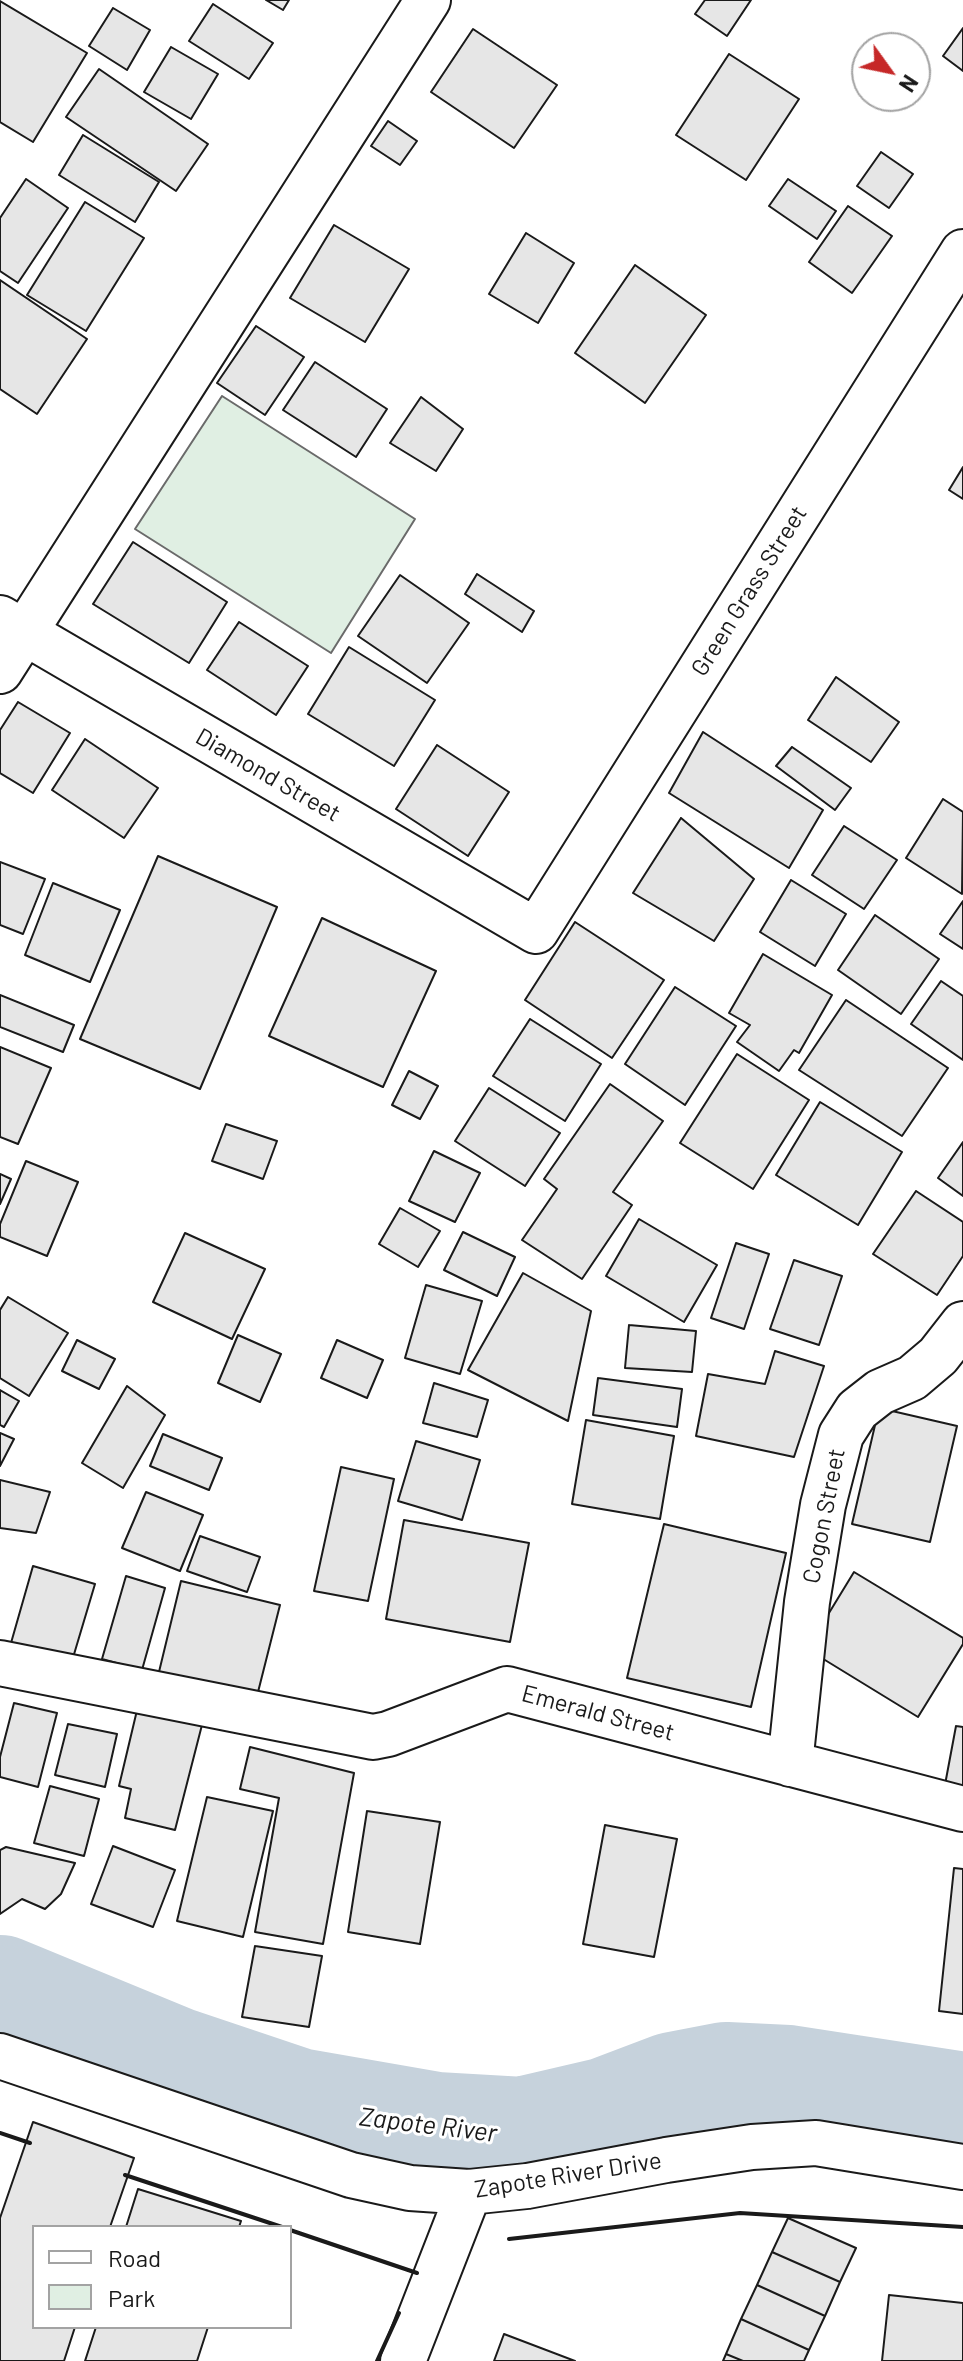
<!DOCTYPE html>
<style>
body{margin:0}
#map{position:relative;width:963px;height:2361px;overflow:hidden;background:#fff;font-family:Barlow,sans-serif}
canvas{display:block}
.legend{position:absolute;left:32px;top:2225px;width:260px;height:104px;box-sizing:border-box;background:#fff;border:2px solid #a3a3a3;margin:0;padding:10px 14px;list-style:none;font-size:24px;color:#1a1a1a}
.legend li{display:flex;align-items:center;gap:16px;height:40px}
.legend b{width:40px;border:2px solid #a3a3a3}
.north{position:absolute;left:851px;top:32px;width:80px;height:80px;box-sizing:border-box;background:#fff;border:2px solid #a3a3a3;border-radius:50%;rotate:123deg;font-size:22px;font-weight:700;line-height:32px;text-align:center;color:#1a1a1a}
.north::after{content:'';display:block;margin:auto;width:28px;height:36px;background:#c62828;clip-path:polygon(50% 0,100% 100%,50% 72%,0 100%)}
</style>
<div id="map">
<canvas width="963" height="2361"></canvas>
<ul class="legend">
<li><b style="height:10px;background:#fff"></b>Road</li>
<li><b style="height:22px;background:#e0efe3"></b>Park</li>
</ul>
<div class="north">N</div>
</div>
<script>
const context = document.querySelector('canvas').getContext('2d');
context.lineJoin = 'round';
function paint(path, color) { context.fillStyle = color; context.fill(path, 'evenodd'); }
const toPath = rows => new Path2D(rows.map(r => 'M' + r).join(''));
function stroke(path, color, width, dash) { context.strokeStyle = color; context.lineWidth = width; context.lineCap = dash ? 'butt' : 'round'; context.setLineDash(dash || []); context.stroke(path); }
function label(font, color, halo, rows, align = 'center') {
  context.font = font + ' Barlow,sans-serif'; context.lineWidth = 6; context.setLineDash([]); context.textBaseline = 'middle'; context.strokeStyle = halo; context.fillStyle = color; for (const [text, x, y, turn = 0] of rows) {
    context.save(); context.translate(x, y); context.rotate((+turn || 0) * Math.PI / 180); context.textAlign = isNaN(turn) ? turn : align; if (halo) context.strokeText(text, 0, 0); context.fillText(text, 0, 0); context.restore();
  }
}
const green = toPath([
 [222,396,415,519,331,653,135,529,222,396]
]);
paint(green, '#e0efe3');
stroke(green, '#6a6a6a', 2);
stroke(toPath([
 [0,1994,175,2066,297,2107,435,2131,522,2136,608,2116,674,2091,726,2081,788,2084,963,2111]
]), '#c6d2dc', 118);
const building = toPath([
 [266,0,289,0,283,10,266,0],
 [705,0,751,0,727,36,695,14,705,0],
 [0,1,87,53,33,142,0,122,0,1],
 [213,4,273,43,249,79,189,41,213,4],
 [113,8,150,30,127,70,89,46,113,8],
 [963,28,963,71,943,56,963,28],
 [473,29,557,85,514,148,431,92,473,29],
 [171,47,218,74,191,119,144,92,171,47],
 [729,54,799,99,746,180,676,135,729,54],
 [99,69,208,144,176,191,66,117,99,69],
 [388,121,417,141,400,165,371,146,388,121],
 [83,135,159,182,135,222,59,175,83,135],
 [881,152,913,174,889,208,857,186,881,152],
 [26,179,68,208,18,283,0,271,0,218,26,179],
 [788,179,836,211,817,239,769,206,788,179],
 [85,202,144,238,86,331,27,295,85,202],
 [848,206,892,236,852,293,809,262,848,206],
 [334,225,409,269,365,342,290,298,334,225],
 [526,233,574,263,538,323,489,294,526,233],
 [635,265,706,315,645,403,575,353,635,265],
 [0,280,87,339,37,414,0,389,0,280],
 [256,326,304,357,265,415,217,383,256,326],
 [315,362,387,409,356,457,283,410,315,362],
 [421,397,463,429,436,471,390,443,421,397],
 [963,467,963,499,949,490,963,467],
 [133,542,227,602,189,663,93,604,133,542],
 [477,574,534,611,522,632,465,594,477,574],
 [400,575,469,623,427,683,358,636,400,575],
 [239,622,308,666,276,715,207,670,239,622],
 [349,647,435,700,394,766,308,714,349,647],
 [836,677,899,722,871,762,808,720,836,677],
 [18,702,70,733,33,793,0,773,0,730,18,702],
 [703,732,823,810,789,868,669,793,703,732],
 [85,739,158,788,124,838,52,790,85,739],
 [437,745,509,792,468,856,396,809,437,745],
 [792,747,851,788,835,810,776,766,792,747],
 [943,799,963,812,962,894,906,858,943,799],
 [681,818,754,879,714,941,633,893,681,818],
 [844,826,897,860,864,909,812,875,844,826],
 [158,856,277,907,200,1089,80,1039,158,856],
 [0,862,45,879,23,934,0,925,0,862],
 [791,880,846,914,815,966,760,932,791,880],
 [53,883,120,910,90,982,25,955,53,883],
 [963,901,963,949,940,934,963,901],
 [875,915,939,959,901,1014,838,970,875,915],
 [322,918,436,971,383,1087,269,1036,322,918],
 [575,922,664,980,612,1058,525,1000,575,922],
 [763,954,832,995,799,1053,794,1050,779,1071,737,1042,750,1025,729,1013,763,954],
 [941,981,963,996,963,1060,911,1024,941,981],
 [675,987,736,1026,685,1105,625,1064,675,987],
 [0,995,74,1025,63,1052,0,1027,0,995],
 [846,1000,948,1068,902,1136,799,1070,846,1000],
 [530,1019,601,1064,565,1121,493,1076,530,1019],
 [0,1047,51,1068,18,1144,0,1137,0,1047],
 [737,1054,809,1100,753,1189,680,1143,737,1054],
 [409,1071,438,1086,420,1119,392,1105,409,1071],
 [610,1084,663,1121,613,1192,632,1205,582,1279,522,1240,557,1189,544,1179,610,1084],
 [489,1088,560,1133,525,1186,455,1141,489,1088],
 [820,1102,902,1152,858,1225,776,1175,820,1102],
 [226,1124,277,1141,263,1179,212,1161,226,1124],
 [963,1142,963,1196,938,1178,963,1142],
 [434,1151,480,1173,455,1222,409,1201,434,1151],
 [26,1161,78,1182,47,1256,0,1237,0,1224,26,1161],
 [0,1174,11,1179,0,1204,0,1174],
 [916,1191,963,1222,963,1256,937,1295,873,1254,916,1191],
 [400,1208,440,1231,418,1267,379,1244,400,1208],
 [639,1219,717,1265,684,1322,606,1276,639,1219],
 [463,1232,515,1257,497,1296,444,1270,463,1232],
 [185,1233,265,1269,232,1339,153,1302,185,1233],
 [736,1243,769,1254,744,1329,711,1318,736,1243],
 [794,1260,842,1276,819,1345,770,1329,794,1260],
 [523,1273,591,1311,568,1421,468,1370,523,1273],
 [426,1285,482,1301,460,1374,405,1358,426,1285],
 [8,1297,68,1333,29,1396,0,1378,0,1310,8,1297],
 [629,1325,696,1331,692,1372,625,1368,629,1325],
 [238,1335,281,1354,260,1402,218,1383,238,1335],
 [77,1340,115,1359,99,1389,62,1371,77,1340],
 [337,1340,383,1360,367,1398,321,1378,337,1340],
 [775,1351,824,1366,794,1457,696,1436,708,1374,765,1384,775,1351],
 [598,1378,682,1389,677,1427,593,1415,598,1378],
 [434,1383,488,1400,477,1437,423,1423,434,1383],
 [127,1386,165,1415,123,1488,82,1463,127,1386],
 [0,1390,19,1401,4,1427,0,1425,0,1390],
 [879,1408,957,1426,930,1542,852,1524,879,1408],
 [586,1420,674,1436,660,1519,572,1504,586,1420],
 [0,1433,14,1439,0,1466,0,1433],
 [163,1434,222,1458,209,1490,150,1466,163,1434],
 [416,1441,480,1460,462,1520,398,1501,416,1441],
 [341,1467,394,1479,368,1601,314,1591,341,1467],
 [0,1480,50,1492,36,1533,0,1528,0,1480],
 [146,1492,203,1515,180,1571,122,1548,146,1492],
 [404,1520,529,1543,510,1642,386,1619,404,1520],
 [664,1524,786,1553,751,1707,627,1678,664,1524],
 [200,1536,260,1557,247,1592,187,1571,200,1536],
 [33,1566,95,1584,72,1661,11,1643,33,1566],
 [854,1572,963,1638,963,1644,918,1717,807,1649,854,1572],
 [126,1576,165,1588,142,1670,102,1659,126,1576],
 [181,1581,280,1605,256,1700,158,1676,181,1581],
 [14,1703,57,1713,38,1787,0,1777,0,1757,14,1703],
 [138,1706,203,1721,175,1830,125,1818,131,1789,119,1786,138,1706],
 [68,1724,117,1734,105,1787,55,1775,68,1724],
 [956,1726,963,1727,963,1793,944,1790,956,1726],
 [250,1747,354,1773,323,1944,255,1932,279,1798,240,1789,250,1747],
 [50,1786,99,1799,84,1856,34,1843,50,1786],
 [207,1797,273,1811,243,1937,177,1921,207,1797],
 [367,1811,440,1822,420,1944,348,1932,367,1811],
 [605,1825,677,1839,654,1957,583,1944,605,1825],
 [113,1846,175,1870,153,1927,91,1904,113,1846],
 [6,1847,75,1863,61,1894,45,1909,22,1899,0,1914,0,1850,6,1847],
 [954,1868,963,1869,963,2014,939,2011,954,1868],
 [255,1946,322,1956,309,2027,242,2017,255,1946],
 [33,2122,134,2158,110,2227,34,2227,34,2327,75,2327,64,2361,0,2361,0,2218,33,2122],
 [138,2189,241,2221,239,2227,126,2227,138,2189],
 [788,2218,856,2248,840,2282,772,2252,788,2218],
 [772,2252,840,2282,825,2316,757,2285,772,2252],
 [757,2285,825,2316,809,2350,741,2319,757,2285],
 [889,2295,963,2303,963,2361,882,2361,889,2295],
 [741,2319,809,2350,804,2361,743,2361,726,2354,741,2319],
 [96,2327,208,2327,197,2361,85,2361,96,2327],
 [504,2334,575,2361,494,2361,504,2334],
 [726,2354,743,2361,723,2361,726,2354]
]);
paint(building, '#e6e6e6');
stroke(building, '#1a1a1a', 2);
const minor = toPath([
 [0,618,536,931,963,252],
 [0,671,428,0],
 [0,1663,373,1737,388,1734,507,1689,963,1809],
 [790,1764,807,1602,823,1505,841,1435,857,1410,880,1392,912,1378,938,1356,963,1324],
 [0,2056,351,2175,410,2188,469,2192,527,2186,666,2160,752,2147,816,2143,963,2167],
 [403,2361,469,2192]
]);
stroke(minor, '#1a1a1a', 48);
stroke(minor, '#fff', 44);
stroke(toPath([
 [0,2133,30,2143],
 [125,2175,282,2227],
 [290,2230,417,2273],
 [509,2239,740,2213,963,2227],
 [377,2361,399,2313]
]), '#1a1a1a', 4);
label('24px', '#1a1a1a', '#fff', [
 ["Green Grass Street",749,591,-58],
 ["Diamond Street",268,775,30],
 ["Cogon Street",824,1516,-79],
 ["Emerald Street",598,1713,15],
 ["Zapote River Drive",568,2175,-9]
]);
label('italic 26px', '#1a1a1a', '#fff', [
 ["Zapote River",428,2125,7]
]);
</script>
